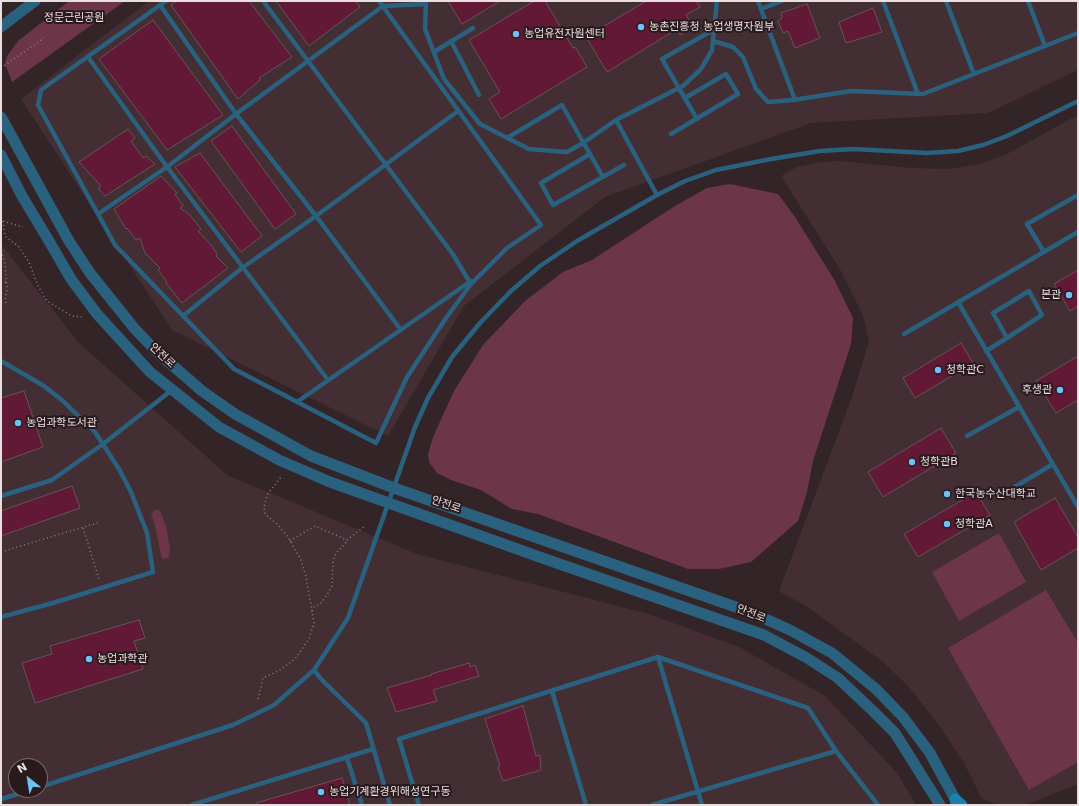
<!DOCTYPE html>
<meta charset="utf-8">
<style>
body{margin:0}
#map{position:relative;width:1079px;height:806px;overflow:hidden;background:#332428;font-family:"DejaVu Sans",sans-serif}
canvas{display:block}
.frame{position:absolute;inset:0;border:2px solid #e9dfe1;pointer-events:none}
.north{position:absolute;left:8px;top:758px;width:40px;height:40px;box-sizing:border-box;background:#291a1e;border:1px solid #76696c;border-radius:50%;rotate:330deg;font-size:11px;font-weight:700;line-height:16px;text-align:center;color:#e9dfe1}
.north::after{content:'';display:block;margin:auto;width:14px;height:18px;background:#6dc2f3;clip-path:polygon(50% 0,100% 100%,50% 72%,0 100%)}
</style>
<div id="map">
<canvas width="1079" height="806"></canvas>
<div class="frame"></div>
<div class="north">N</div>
</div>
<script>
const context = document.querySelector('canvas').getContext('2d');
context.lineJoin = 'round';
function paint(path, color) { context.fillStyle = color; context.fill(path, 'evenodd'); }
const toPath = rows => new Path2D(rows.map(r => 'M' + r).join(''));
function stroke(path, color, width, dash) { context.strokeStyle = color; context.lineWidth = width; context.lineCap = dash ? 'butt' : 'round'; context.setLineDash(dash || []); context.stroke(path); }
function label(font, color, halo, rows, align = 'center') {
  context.font = font + ' "DejaVu Sans","Noto Sans KR",sans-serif'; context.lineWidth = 4; context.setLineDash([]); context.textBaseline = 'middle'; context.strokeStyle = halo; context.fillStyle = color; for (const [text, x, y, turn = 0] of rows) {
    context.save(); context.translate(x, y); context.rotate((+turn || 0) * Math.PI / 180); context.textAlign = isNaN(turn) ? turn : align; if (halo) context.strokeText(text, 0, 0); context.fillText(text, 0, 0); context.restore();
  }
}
paint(toPath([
 [149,1,1078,1,1078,70,988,113,811,123,605,197,464,306,388,436,172,330,21,99],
 [1078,115,1078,784,1026,805,998,805,982,799,964,763,941,728,909,687,882,661,806,606,779,591,852,397,869,341,863,315,840,269,781,176,797,167,821,162,840,161,912,168,948,169,980,164,1007,154],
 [1,244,78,342,227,475,417,554,649,614,739,647,825,696,897,773,916,805,1,805],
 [16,766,40,766,40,790,16,790]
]), '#432e34');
paint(toPath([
 [69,1,125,1,12,82,5,64,7,56,18,41],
 [730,184,778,194,795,217,835,281,853,318,851,344,813,461,807,492,798,521,751,562,719,569,688,569,538,514,512,509,481,490,451,480,437,473,429,462,428,454,433,437,454,391,483,345,525,301,563,272,592,260,675,206,707,188],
 [155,510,160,510,166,526,170,549,169,558,162,559,154,522,151,514],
 [999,533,1026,582,959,621,932,572],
 [1046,590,1078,643,1078,762,1029,790,948,648]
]), '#6d3648');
const building = toPath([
 [177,1,249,1,292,57,259,78,260,80,238,99,171,5,177,1],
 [276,1,355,1,360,7,309,46,276,1],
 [448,1,500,1,462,24,448,1],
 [534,1,545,1,573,48,575,47,587,67,501,119,489,99,500,92,469,40,534,1],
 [646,1,696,1,700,7,686,15,693,27,680,35,677,29,607,72,586,37,646,1],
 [807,4,820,38,795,48,788,31,783,33,778,21,782,18,781,13,807,4],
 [873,8,882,32,846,43,839,22,873,8],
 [153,20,223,115,167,150,99,59,153,20],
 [232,126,296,214,275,229,211,141,232,126],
 [128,129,135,138,131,141,143,158,146,156,155,164,105,196,98,188,101,186,79,162,128,129],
 [200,153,262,236,241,252,175,167,200,153],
 [161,176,177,193,175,194,183,206,180,208,190,215,201,229,198,231,211,245,217,254,216,256,228,268,182,303,166,283,167,282,158,270,160,268,145,253,140,238,136,240,127,228,126,229,114,209,161,176],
 [1078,270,1078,306,1070,311,1054,284,1078,270],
 [961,343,973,363,915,398,903,378,961,343],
 [1078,356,1078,400,1056,413,1036,381,1078,356],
 [24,391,43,447,1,462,1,398,24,391],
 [941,428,956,453,883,497,868,472,941,428],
 [72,486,80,508,1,536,1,511,72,486],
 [976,492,990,515,918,557,904,534,976,492],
 [1055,498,1078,537,1078,548,1041,570,1014,522,1055,498],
 [139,620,145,638,134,641,143,669,35,703,22,663,52,654,50,646,139,620],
 [469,663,470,667,475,665,479,676,433,690,437,701,396,712,387,688,432,675,431,674,469,663],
 [523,706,536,756,540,755,541,770,503,781,498,767,500,766,485,719,523,706],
 [342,778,350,805,257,805,256,803,342,778]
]);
paint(building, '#621935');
stroke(building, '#655458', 1);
stroke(toPath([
 [1,68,44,38],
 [1,218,3,221,23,227],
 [3,221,5,236,19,247,29,262,38,286,47,301,72,316,82,317],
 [1,251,5,263,7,290,5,300,6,303],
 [1,283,6,282],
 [83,528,99,579],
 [290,541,315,526,347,540,365,526],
 [1,552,100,522],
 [312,611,314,607,320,604,327,595,332,586,333,561,336,553,345,544,347,540],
 [258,699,263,678,280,670,295,659,309,639,314,623,306,577,301,560,288,537,276,523,265,514,264,507,267,495,281,477]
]), '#8d8184', 1.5, [1, 3]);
stroke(toPath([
 [166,1,41,90,38,105,115,245,234,369,376,443,407,377,446,318,471,284,507,248,541,225,379,1],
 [263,1,452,253,471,284],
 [426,1,425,29,444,79,480,124,529,149,567,152,583,143,616,120,683,86,701,69,712,50,717,1],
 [758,1,795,100],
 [883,1,918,94],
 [946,1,974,74],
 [1028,1,1045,46],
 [160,5,236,114,316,216,401,330],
 [761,9,782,1],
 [451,41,479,95],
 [713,41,733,47,743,57,756,89,768,102,793,100,851,91,923,94,1078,33],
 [434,52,473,28],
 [88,57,167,167,328,380],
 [697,119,662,59,715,29],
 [616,120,657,195],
 [671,134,738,94,726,74,685,98],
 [507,138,562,105,603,177],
 [590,154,541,183,553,205,624,165],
 [98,214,167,167,236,114,383,6,426,4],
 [1044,252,1027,224,1078,195],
 [958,302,1078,507],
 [183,316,242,268,316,216,458,111],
 [904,334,1078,232],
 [986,351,1007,338,1042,315,1029,291,993,313,1007,338],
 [1,361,27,376,44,386,63,401,95,432,119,469,131,492,147,533,153,572,53,603,1,617],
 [297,402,471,281],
 [967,436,1019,407],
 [1003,494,1053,464],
 [1,496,52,480,103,444,172,390],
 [658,657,702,805],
 [314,670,321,679,366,723,390,805],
 [552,691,586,805],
 [347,758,362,805],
 [40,787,233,725,274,705,314,670,348,618,415,427,428,398,452,357,480,323,511,291,540,266,577,241,657,195,685,181,716,170,771,159,820,151,853,149,927,153,958,151,983,145,1007,136,1078,101],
 [1,799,31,790],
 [192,805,373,749],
 [419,805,399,739,658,657,808,708,836,751,878,805],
 [652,805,836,751]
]), '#2a617f', 4.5);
stroke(toPath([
 [1,27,35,1],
 [1,117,69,241,90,273,134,328,156,351,202,391,235,414,311,456,394,488,750,612,790,630,832,653,876,689,903,717,930,753,955,799,956,805],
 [1,155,22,196,49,241,71,279,97,314,150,372,219,427,279,460,330,482,548,560,764,635,807,658,838,678,873,711,895,733,940,805]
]), '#2a617f', 11);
stroke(toPath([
 [955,799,962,805]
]), '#1a80b0', 11);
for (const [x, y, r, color] of [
 [641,27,4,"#6dc2f3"],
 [516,34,4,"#6dc2f3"],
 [1069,295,4,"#6dc2f3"],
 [938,370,4,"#6dc2f3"],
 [1060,390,4,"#6dc2f3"],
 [18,423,4,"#6dc2f3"],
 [912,462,4,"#6dc2f3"],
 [947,494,4,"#6dc2f3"],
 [947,524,4,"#6dc2f3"],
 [89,659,4,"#6dc2f3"],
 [321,792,4,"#6dc2f3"]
]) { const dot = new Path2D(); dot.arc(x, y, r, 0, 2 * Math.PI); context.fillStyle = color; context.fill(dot); stroke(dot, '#291a1e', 1.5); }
label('11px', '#f1d9df', '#291a1e', [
 ["정문근린공원",74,18]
]);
label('11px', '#e9dfe1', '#291a1e', [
 ["농촌진흥청 농업생명자원부",649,27],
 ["농업유전자원센터",524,34],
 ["본관",1061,295,"right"],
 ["청학관C",946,370],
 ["후생관",1052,390,"right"],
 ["농업과학도서관",26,423],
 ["청학관B",920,462],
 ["한국농수산대학교",955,494],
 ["청학관A",955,524],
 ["농업과학관",97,659],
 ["농업기계환경위해성연구동",329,792]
], 'left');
label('11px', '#e9dfe1', '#291a1e', [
 ["안전로",162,356,43],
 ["안전로",446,505,19],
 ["안전로",751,614,22]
]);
</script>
